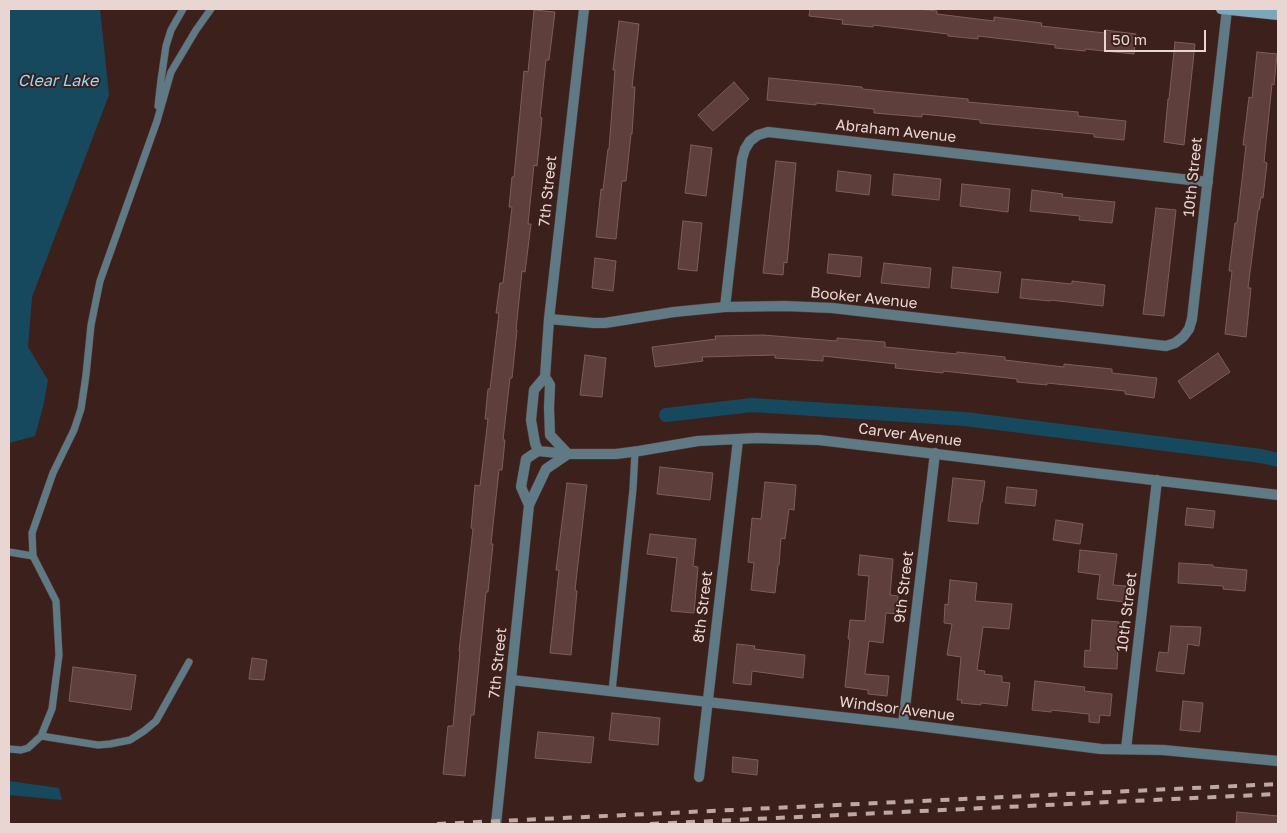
<!DOCTYPE html>
<style>
body{margin:0}
#map{position:relative;width:1287px;height:833px;overflow:hidden;background:#3c201c;font-family:"Golos Text",sans-serif}
canvas{display:block}
.frame{position:absolute;inset:0;border:10px solid #e9d6d3;pointer-events:none}
.scale{position:absolute;left:1104px;top:30px;width:102px;height:22px;box-sizing:border-box;border:2px solid #e9d6d3;border-top:0;padding-left:6px;font-size:15px;line-height:18px;white-space:nowrap;color:#e9d6d3;-webkit-text-stroke:4px #3c201c;paint-order:stroke}
</style>
<div id="map">
<canvas width="1287" height="833"></canvas>
<div class="frame"></div>
<div class="scale">50 m</div>
</div>
<script>
const context = document.querySelector('canvas').getContext('2d');
context.lineJoin = 'round';
function paint(path, color) { context.fillStyle = color; context.fill(path, 'evenodd'); }
const toPath = rows => new Path2D(rows.map(r => 'M' + r).join(''));
function stroke(path, color, width, dash) { context.strokeStyle = color; context.lineWidth = width; context.lineCap = dash ? 'butt' : 'round'; context.setLineDash(dash || []); context.stroke(path); }
function label(font, color, halo, rows, align = 'center') {
  context.font = font + ' "Golos Text",sans-serif'; context.lineWidth = 4; context.setLineDash([]); context.textBaseline = 'middle'; context.strokeStyle = halo; context.fillStyle = color; for (const [text, x, y, turn = 0] of rows) {
    context.save(); context.translate(x, y); context.rotate((+turn || 0) * Math.PI / 180); context.textAlign = isNaN(turn) ? turn : align; if (halo) context.strokeText(text, 0, 0); context.fillText(text, 0, 0); context.restore();
  }
}
paint(toPath([
 [9,9,100,9,109,95,32,297,28,347,48,380,43,407,35,436,9,443],
 [9,781,59,788,62,800,9,795]
]), '#17495e');
stroke(toPath([
 [666,415,752,405,965,419,1261,456,1278,460]
]), '#17495e', 14);
const building = toPath([
 [810,9,918,9,937,11,937,14,994,21,994,17,1042,23,1041,26,1105,33,1105,30,1136,34,1134,54,1085,49,1085,51,1055,48,1055,45,978,36,978,39,948,36,948,34,873,25,873,27,842,24,843,20,809,16,810,9],
 [534,10,555,12,549,60,546,60,540,117,542,118,537,166,534,165,528,224,531,224,525,272,522,271,516,330,517,330,512,378,510,378,503,440,505,440,502,470,499,470,491,544,493,544,488,592,486,592,474,715,471,715,465,776,443,774,448,726,453,726,460,651,459,651,473,529,471,528,475,485,480,486,488,419,485,419,488,389,490,389,499,313,496,313,500,283,503,283,512,207,509,207,512,177,514,177,524,71,528,72,534,10],
 [619,21,639,24,632,87,635,87,632,134,631,134,626,181,622,181,616,239,596,237,601,189,603,190,608,149,609,149,615,70,613,70,619,21],
 [1175,42,1195,44,1184,145,1164,142,1168,99,1169,99,1175,42],
 [1257,52,1277,54,1274,85,1272,84,1264,162,1267,163,1263,198,1261,197,1259,210,1258,210,1248,288,1251,288,1246,337,1225,334,1232,271,1229,271,1235,223,1237,223,1246,145,1243,145,1249,97,1252,98,1257,52],
 [769,78,862,87,862,89,968,99,968,102,1078,112,1078,116,1126,121,1124,140,1094,137,1094,134,980,123,980,120,922,114,922,117,874,113,874,109,816,103,816,105,767,100,769,78],
 [734,82,749,99,713,131,698,115,734,82],
 [691,145,712,148,706,196,685,193,691,145],
 [776,161,796,163,787,263,784,262,783,275,763,273,776,161],
 [838,171,871,175,869,195,836,191,838,171],
 [894,174,941,179,939,200,892,195,894,174],
 [962,184,1010,189,1008,212,960,206,962,184],
 [1032,190,1063,194,1062,197,1115,202,1112,223,1079,220,1080,216,1030,211,1032,190],
 [1156,208,1176,210,1164,316,1143,314,1156,208],
 [683,221,702,223,697,271,678,269,683,221],
 [829,254,862,257,860,277,827,273,829,254],
 [595,258,616,261,613,291,592,288,595,258],
 [884,263,931,268,929,288,881,283,884,263],
 [953,267,1001,272,998,293,951,288,953,267],
 [1022,279,1072,284,1072,281,1105,285,1103,306,1050,300,1050,301,1020,298,1022,279],
 [763,335,837,341,837,338,885,342,885,347,957,354,957,352,1005,357,1005,360,1064,367,1064,364,1112,369,1112,373,1157,378,1154,398,1125,394,1125,391,1047,383,1047,385,1017,382,1017,379,943,371,943,373,895,368,896,364,823,356,823,361,775,358,775,355,702,357,703,361,655,367,652,347,716,339,715,336,763,335],
 [1218,353,1230,372,1190,399,1178,381,1218,353],
 [585,355,606,358,602,397,580,395,585,355],
 [660,467,713,473,710,500,657,494,660,467],
 [953,478,985,481,982,502,981,502,978,524,948,521,953,478],
 [765,482,796,485,794,510,789,509,785,539,781,538,779,565,778,565,775,593,751,590,754,563,748,562,752,518,761,519,765,482],
 [567,483,587,485,575,590,577,591,571,655,550,653,559,570,556,570,567,483],
 [1007,487,1037,490,1035,506,1005,503,1007,487],
 [1187,508,1215,511,1213,528,1185,525,1187,508],
 [1056,520,1083,524,1080,544,1053,540,1056,520],
 [650,534,696,539,693,566,698,567,694,613,671,611,677,558,647,554,650,534],
 [1080,550,1117,554,1113,585,1126,586,1125,602,1097,599,1100,575,1078,572,1080,550],
 [860,555,893,559,890,595,898,596,897,614,886,613,883,643,869,641,865,674,889,676,887,696,868,694,868,690,845,687,850,639,848,639,850,620,865,621,869,576,858,575,860,555],
 [1179,563,1213,565,1213,567,1247,570,1245,591,1223,589,1223,586,1178,583,1179,563],
 [950,580,977,583,975,601,1012,604,1009,629,983,627,977,670,985,671,984,674,1002,676,1002,682,1010,683,1007,706,981,703,981,705,961,703,962,700,957,700,961,657,947,655,952,624,944,623,945,604,948,605,950,580],
 [1092,620,1119,622,1117,669,1084,667,1085,650,1090,651,1092,620],
 [1171,626,1201,627,1199,646,1188,644,1184,674,1156,671,1159,652,1168,653,1171,626],
 [737,644,755,646,754,649,805,655,803,678,752,671,751,685,733,683,737,644],
 [252,658,267,660,264,680,249,679,252,658],
 [73,667,136,675,131,710,69,701,73,667],
 [1035,681,1085,687,1084,691,1112,694,1110,716,1100,715,1099,723,1089,722,1089,714,1051,710,1051,712,1032,710,1035,681],
 [1183,701,1203,703,1200,732,1180,730,1183,701],
 [612,713,660,718,658,745,609,740,612,713],
 [538,732,594,737,591,763,535,758,538,732],
 [733,757,758,760,757,775,732,772,733,757],
 [1237,812,1278,816,1278,824,1236,824,1237,812]
]);
paint(building, '#5e3f3b');
stroke(building, '#7e5d58', 1);
const lane = toPath([
 [158,106,161,80,166,46,171,30,183,9],
 [9,552,33,556],
 [612,691,633,489,635,452],
 [41,736,98,745,110,744,130,740,144,731,156,721,189,662],
 [9,749,21,750,28,748,41,736,52,709,59,655,56,601,33,556,32,533,53,473,74,430,81,409,86,375,91,325,100,281,157,121,171,72,196,30,211,9]
]);
const street = toPath([
 [725,307,742,159,745,149,750,141,758,135,768,132,1208,182],
 [549,319,594,323,605,323,674,312,725,307,784,306,832,308,1166,346,1175,343,1183,337,1189,329,1192,319,1227,9],
 [538,451,568,454,616,454,639,451,698,441,757,438,819,440,1278,495],
 [538,451,535,443,531,420,534,390,545,377,549,319,584,9],
 [529,505,521,487,526,459,538,451],
 [512,680,903,724,1101,749,1163,750,1278,761],
 [903,724,935,453],
 [1126,749,1157,480],
 [699,777,738,440],
 [496,824,529,505,546,469,568,454,550,435,549,408,550,385,545,377]
]);
const secondary = toPath([
 [1221,9,1278,15]
]);
stroke(lane, '#583d39', 8);
stroke(street, '#583d39', 11);
stroke(secondary, '#583d39', 11);
stroke(lane, '#5f7985', 7);
stroke(street, '#5f7985', 10);
stroke(secondary, '#7ca6ba', 10);
stroke(toPath([
 [437,824,1278,784],
 [650,824,1278,794]
]), '#bda8a5', 4, [9, 9]);
label('15px', '#e9d6d3', '#3c201c', [
 ["Abraham Avenue",896,131,6],
 ["10th Street",1193,177,-84],
 ["7th Street",548,191,-84],
 ["Booker Avenue",864,298,6],
 ["Carver Avenue",910,435,7],
 ["9th Street",904,587,-83],
 ["8th Street",703,607,-83],
 ["10th Street",1127,612,-83],
 ["7th Street",498,663,-84],
 ["Windsor Avenue",897,709,7]
]);
label('italic 16px', '#91dafd', '#3c201c', [
 ["Clear Lake",58,81]
]);
</script>
